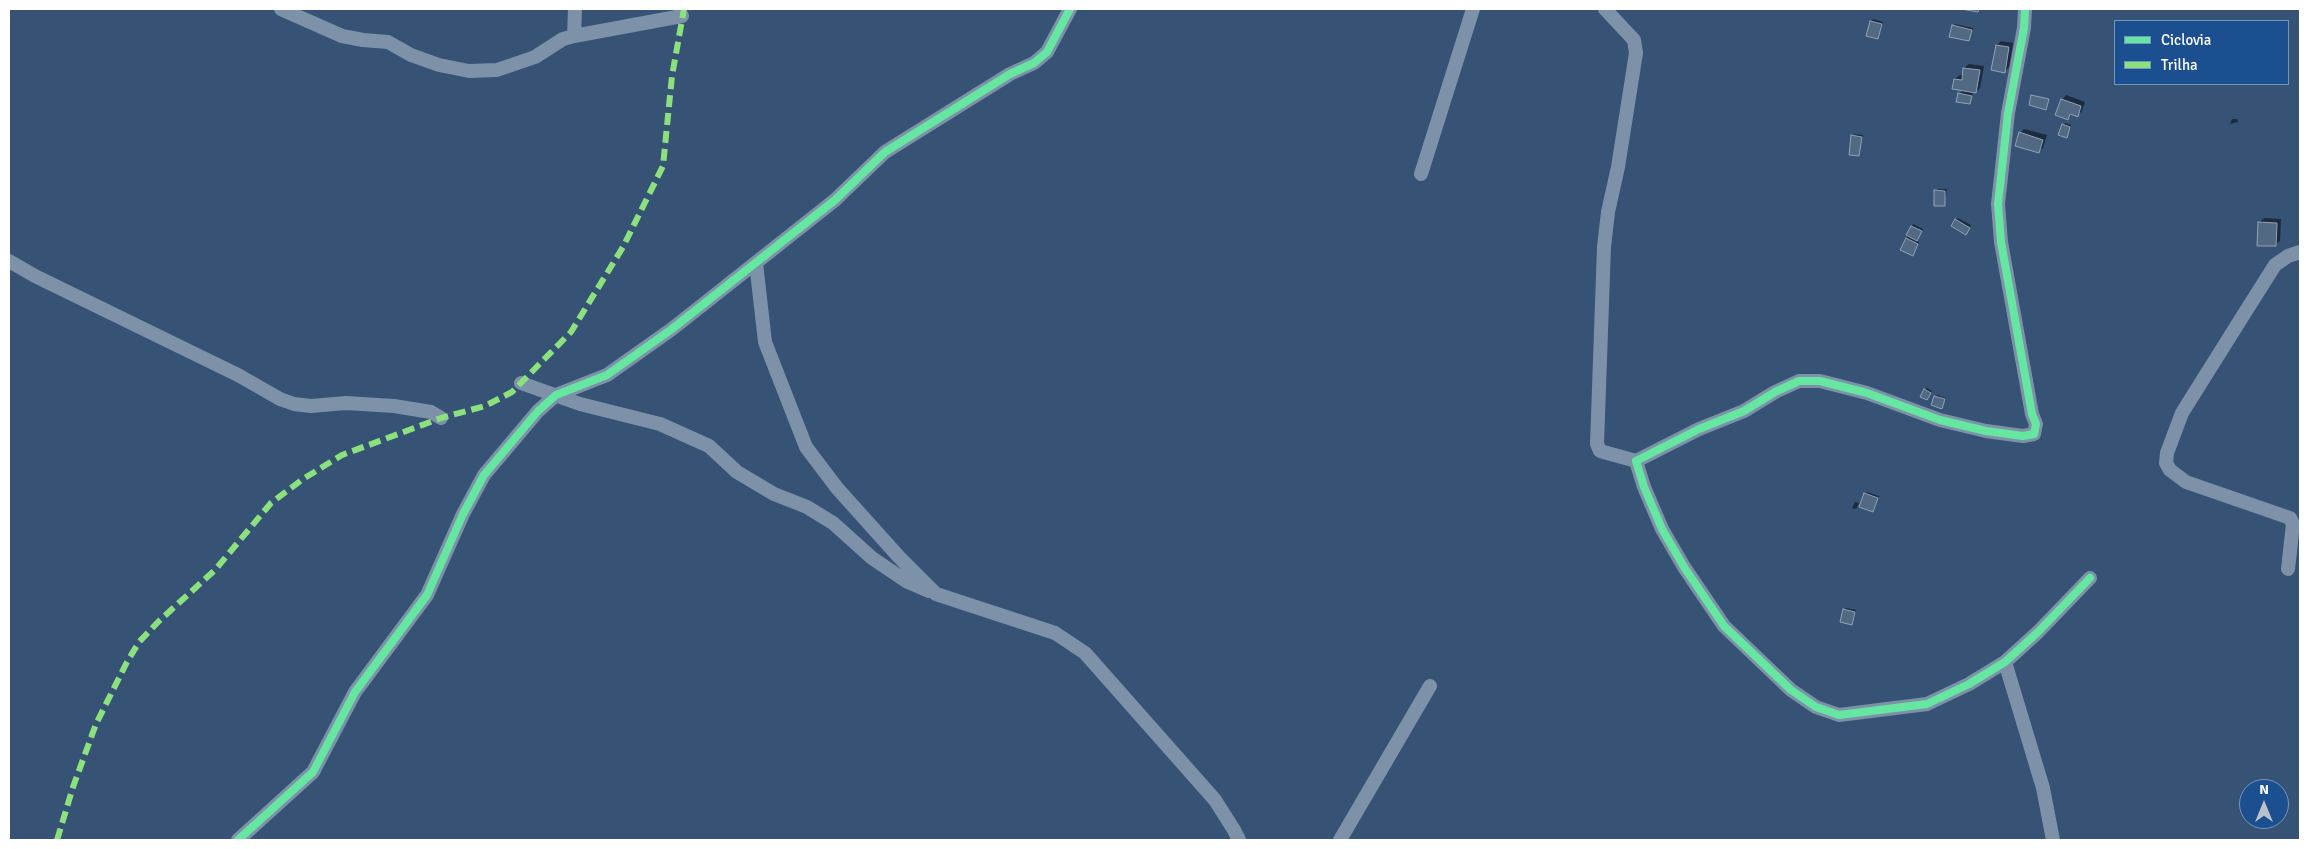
<!DOCTYPE html>
<style>
body{margin:0}
#map{position:relative;width:2309px;height:849px;overflow:hidden;background:#365274;font-family:Signika,sans-serif}
canvas{display:block}
.frame{position:absolute;inset:0;border:10px solid #fff;pointer-events:none}
.legend{position:absolute;left:2114px;top:20px;width:175px;height:65px;box-sizing:border-box;background:#1b4f8f;border:1px solid #7695bc;margin:0;padding:6px 9px;list-style:none;font-size:15px;color:#fff}
.legend li{display:flex;align-items:center;gap:10px;height:25px}
.legend b{width:25px;border:1px solid #7695bc}
.north{position:absolute;left:2239px;top:779px;width:50px;height:50px;box-sizing:border-box;background:#1b4f8f;border:1px solid #7695bc;border-radius:50%;rotate:0deg;font-size:14px;font-weight:700;line-height:20px;text-align:center;color:#fff}
.north::after{content:'';display:block;margin:auto;width:18px;height:22px;background:#b9c2ce;clip-path:polygon(50% 0,100% 100%,50% 72%,0 100%)}
</style>
<div id="map">
<canvas width="2309" height="849"></canvas>
<div class="frame"></div>
<ul class="legend">
<li><b style="height:6px;background:#66e7a1"></b>Ciclovia</li>
<li><b style="height:6px;background:#8de07e"></b>Trilha</li>
</ul>
<div class="north">N</div>
</div>
<script>
const context = document.querySelector('canvas').getContext('2d');
context.lineJoin = 'round';
function paint(path, color) { context.fillStyle = color; context.fill(path, 'evenodd'); }
const toPath = rows => new Path2D(rows.map(r => 'M' + r).join(''));
function stroke(path, color, width, dash) { context.strokeStyle = color; context.lineWidth = width; context.lineCap = dash ? 'butt' : 'round'; context.setLineDash(dash || []); context.stroke(path); }
paint(toPath([
 [1873,19,1883,22,1878,38,1871,21],
 [1955,24,1973,28,1969,40,1953,26],
 [2001,41,2013,43,2009,67,2004,72,1997,45],
 [1969,64,1984,66,1980,88,1976,92,1973,92,1970,103,1959,94,1963,90,1954,88,1955,79,1960,75,1963,75,1964,68],
 [2066,95,2085,102,2082,111,2077,116,2072,114,2068,118,2062,100],
 [2232,119,2237,119,2238,122,2230,124],
 [2065,123,2071,125,2066,136,2063,125],
 [2024,129,2047,135,2043,148,2038,152,2020,133],
 [1854,134,1863,135,1858,155,1853,136],
 [1938,189,1947,189,1944,205,1936,191],
 [1958,218,1971,225,1968,231,1952,225],
 [2264,218,2281,219,2280,241,2275,245,2260,222],
 [1913,224,1923,229,1916,240,1919,242,1914,253,1901,249],
 [1927,388,1932,391,1927,399,1925,390],
 [1937,395,1946,398,1942,407,1935,396],
 [1867,492,1879,496,1873,511,1866,494],
 [1855,502,1859,503,1856,509,1852,508],
 [1846,608,1856,610,1852,624,1844,610]
]), '#0007');
const building = toPath([
 [1961,9,1979,9,1978,12,1961,9],
 [1870,21,1882,24,1878,39,1866,36,1870,21],
 [1952,25,1972,30,1969,41,1949,37,1952,25],
 [1996,45,2009,47,2005,73,1991,70,1996,45],
 [1963,68,1980,70,1976,93,1952,89,1954,79,1962,80,1963,68],
 [1958,93,1972,96,1970,104,1956,102,1958,93],
 [2031,95,2049,99,2046,110,2029,105,2031,95],
 [2061,99,2081,106,2078,117,2070,114,2068,120,2055,115,2061,99],
 [2062,124,2070,127,2067,138,2058,135,2062,124],
 [2019,132,2043,140,2039,153,2015,146,2019,132],
 [1851,135,1862,137,1859,156,1849,155,1851,135],
 [1934,190,1945,191,1945,206,1934,206,1934,190],
 [1955,219,1970,228,1966,235,1951,226,1955,219],
 [2258,222,2277,223,2276,246,2257,246,2258,222],
 [1911,226,1922,231,1917,241,1906,235,1911,226],
 [1906,238,1918,244,1913,256,1900,250,1906,238],
 [1924,389,1931,393,1927,400,1920,397,1924,389],
 [1934,396,1945,399,1942,409,1931,405,1934,396],
 [1864,493,1878,498,1873,512,1859,507,1864,493],
 [1843,609,1855,612,1852,625,1840,622,1843,609]
]);
paint(building, '#526984');
stroke(building, '#92a2b6', 1);
stroke(toPath([
 [281,9,342,36,363,40,388,42,411,55,439,65,469,71,497,70,535,57,563,39,574,36,682,16],
 [1605,9,1634,40,1636,53,1618,167,1608,212,1604,247,1597,444,1600,451,1636,461],
 [2025,9,2024,28,2008,113,1998,204,2001,242,2032,414,2036,424,2034,434,2023,436,1986,431,1940,420,1867,393,1820,381,1799,381,1775,392,1744,411,1699,429,1636,461,1644,487,1662,529,1684,567,1724,626,1791,690,1816,707,1839,715,1927,704,1969,684,2005,662,2038,632,2090,578],
 [574,36,575,9],
 [1421,174,1473,9],
 [9,261,35,276,238,375,280,399,294,404,311,406,346,403,394,406,431,412,441,418],
 [756,263,765,342,806,447,837,488,899,557,936,594,1055,633,1085,653,1215,800,1234,830,1239,840],
 [521,383,580,404,660,424,709,446,737,472,774,494,807,507,833,523,872,558,906,581,929,591],
 [2288,569,2293,524,2290,518,2186,482,2170,470,2166,463,2167,453,2182,413,2239,322,2275,265,2288,256,2300,252],
 [2005,662,2043,788,2053,840],
 [238,840,313,772,355,692,427,595,463,514,484,475,538,411,556,395,607,375,672,329,835,200,885,152,1010,74,1034,63,1047,52,1070,9],
 [1340,840,1430,686]
]), '#7d92a8', 14);
stroke(toPath([
 [57,840,73,787,96,724,127,662,139,642,159,621,215,570,271,503,303,479,342,455,441,418,485,406,512,392,571,332,623,247,663,166,672,76,684,9]
]), '#8de07e', 6, [12, 6]);
stroke(toPath([
 [2025,9,2024,28,2008,113,1998,204,2001,242,2032,414,2036,424,2034,434,2023,436,1986,431,1940,420,1867,393,1820,381,1799,381,1775,392,1744,411,1699,429,1636,461,1644,487,1662,529,1684,567,1724,626,1791,690,1816,707,1839,715,1927,704,1969,684,2005,662,2038,632,2090,578],
 [238,840,313,772,355,692,427,595,463,514,484,475,538,411,556,395,607,375,672,329,835,200,885,152,1010,74,1034,63,1047,52,1070,9]
]), '#66e7a1', 8);
</script>
